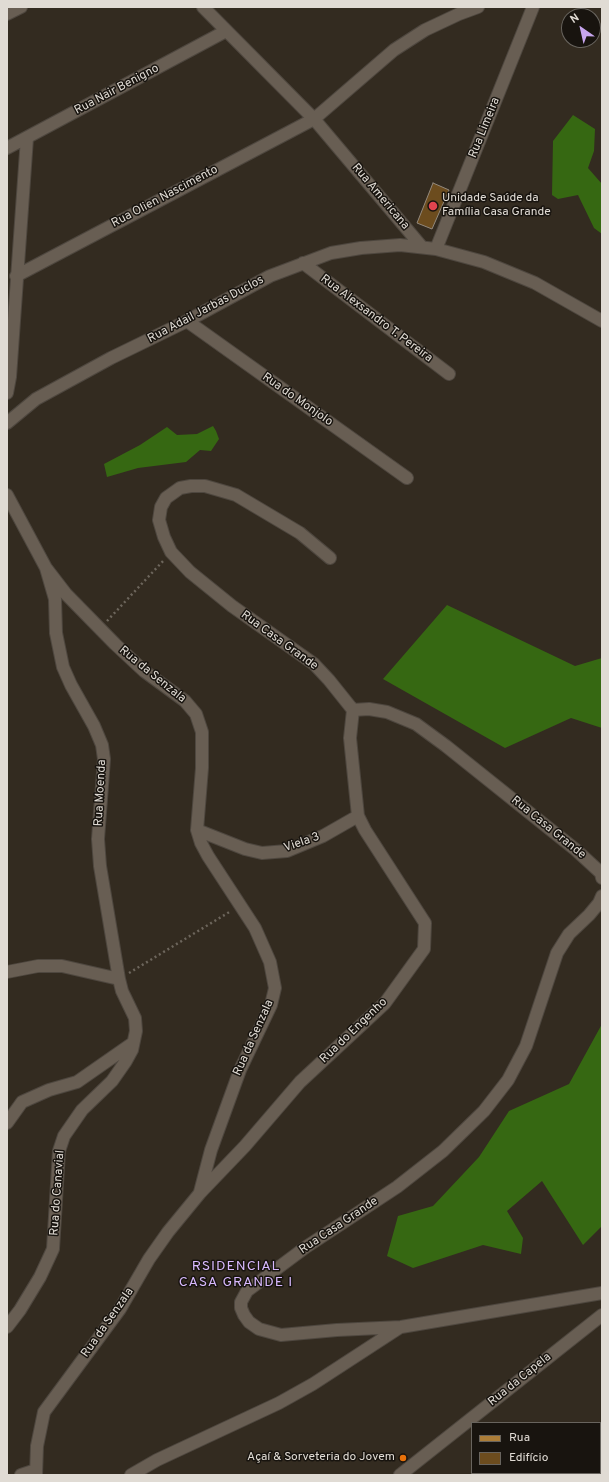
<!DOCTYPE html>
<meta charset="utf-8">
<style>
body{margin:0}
#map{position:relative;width:609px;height:1482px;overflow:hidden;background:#332b20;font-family:Overpass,sans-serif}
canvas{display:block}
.frame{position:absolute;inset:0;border:8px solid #e0dbd4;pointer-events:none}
.legend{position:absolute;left:471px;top:1422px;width:130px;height:52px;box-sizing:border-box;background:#18140f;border:1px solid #68645e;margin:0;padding:5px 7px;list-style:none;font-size:12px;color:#e0dbd4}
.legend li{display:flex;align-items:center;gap:8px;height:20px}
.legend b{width:20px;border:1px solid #68645e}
.north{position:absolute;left:561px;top:8px;width:40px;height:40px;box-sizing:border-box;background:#18140f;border:1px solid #68645e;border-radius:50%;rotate:326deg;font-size:11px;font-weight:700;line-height:16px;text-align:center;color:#e0dbd4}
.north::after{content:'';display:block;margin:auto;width:14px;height:18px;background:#c7a6ef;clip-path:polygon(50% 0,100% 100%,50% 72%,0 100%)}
</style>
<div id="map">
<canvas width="609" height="1482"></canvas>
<div class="frame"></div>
<ul class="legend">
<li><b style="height:5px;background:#ab7d38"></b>Rua</li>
<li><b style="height:11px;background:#6c4c1e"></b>Edifício</li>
</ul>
<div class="north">N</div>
</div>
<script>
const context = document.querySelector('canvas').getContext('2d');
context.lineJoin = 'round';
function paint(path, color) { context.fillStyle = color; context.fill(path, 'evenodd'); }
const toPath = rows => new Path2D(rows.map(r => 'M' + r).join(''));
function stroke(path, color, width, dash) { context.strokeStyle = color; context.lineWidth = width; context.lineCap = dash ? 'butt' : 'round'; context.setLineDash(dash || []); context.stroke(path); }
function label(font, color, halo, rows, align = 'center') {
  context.font = font + ' Overpass,sans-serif'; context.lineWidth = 3; context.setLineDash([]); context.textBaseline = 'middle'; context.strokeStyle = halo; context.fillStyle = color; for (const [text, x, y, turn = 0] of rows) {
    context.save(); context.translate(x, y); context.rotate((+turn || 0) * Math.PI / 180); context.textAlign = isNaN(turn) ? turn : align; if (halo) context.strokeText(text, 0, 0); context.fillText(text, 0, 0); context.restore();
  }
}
paint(toPath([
 [573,115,595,129,594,151,588,168,602,184,602,234,594,228,578,195,558,199,552,195,553,141],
 [213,426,216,431,219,439,211,451,200,450,186,462,138,468,107,477,104,464,140,445,167,427,177,435,197,434],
 [447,605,575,666,602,658,602,728,571,718,505,748,383,679],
 [602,1024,602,1226,583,1245,542,1181,507,1211,523,1238,521,1254,483,1245,413,1268,387,1256,398,1216,433,1206,479,1157,509,1111,569,1084]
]), '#366812');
const building = toPath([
 [433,183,449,190,432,229,417,223,433,183]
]);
paint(building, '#6c4c1e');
stroke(building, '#93897d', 1);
const minor = toPath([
 [203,7,314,119,422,247],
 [7,14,21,7],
 [7,148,226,31],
 [436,249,533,7],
 [303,263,449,374],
 [16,276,314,119,394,50,425,30,459,14,478,7],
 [187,321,407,478],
 [7,393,10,377,27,138],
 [7,423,36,399,111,358,187,321,270,276,331,253,361,248,400,245,436,249,484,262,535,283,602,321],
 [7,495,46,568,66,594,115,644,144,671,185,701,196,714,202,732,202,768,197,830,201,843,208,856,255,928,270,962,275,988,271,1005,240,1070,211,1150,200,1192],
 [330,558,300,533,236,495,205,486,191,486,180,488,166,498,161,507,159,520,164,537,171,552,190,572,232,606,314,664,329,680,353,710],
 [353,710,369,709,387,712,416,724,446,746,576,850,601,873,602,878],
 [197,830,245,849,262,853,287,851,323,836,358,816],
 [602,896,599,903,589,915,569,934,557,953,526,1046,508,1080,484,1111,443,1151,397,1187,306,1247,247,1291,241,1302,241,1308,244,1315,249,1322,259,1329,281,1335,337,1330,401,1327,602,1293],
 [7,972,38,966,62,966,119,979],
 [7,1123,22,1102,49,1090,77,1082,133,1043],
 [7,1327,20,1310,40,1277,53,1249,59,1151,64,1136,82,1110,112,1081,126,1061,132,1050,136,1031,135,1018,122,991,119,979,100,866,98,839,104,759,102,745,94,726,71,685,63,667,56,633,55,599,46,568],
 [21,1475,36,1470],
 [36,1475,37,1446,44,1412,120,1309,149,1259,168,1232,200,1193,245,1146,300,1082,385,1003,424,949,425,923,365,830,358,816,350,738,353,710],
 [131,1475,157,1460,279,1403,313,1384,399,1328],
 [400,1475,602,1315]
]);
const major = toPath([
 [600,1471,602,1470],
 [557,1475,576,1473]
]);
stroke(minor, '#4e473f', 14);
stroke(major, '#4e473f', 14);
stroke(toPath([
 [107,621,164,560],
 [129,973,231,911]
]), '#6d665c', 2.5, [2, 3]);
stroke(minor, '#685e53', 12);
stroke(major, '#ab7d38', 12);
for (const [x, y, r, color] of [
 [433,206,5,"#e0444e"],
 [403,1458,4,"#e8710a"]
]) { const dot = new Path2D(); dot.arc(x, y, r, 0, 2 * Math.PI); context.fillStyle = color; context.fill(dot); stroke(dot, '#18140f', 1.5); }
label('12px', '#e0dbd4', '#18140f', [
 ["Rua Nair Benigno",117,90,-28],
 ["Rua Limeira",485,128,-68],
 ["Rua Olien Nascimento",165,197,-28],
 ["Rua Americana",380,197,50],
 ["Rua Adail Jarbas Duclos",206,310,-28],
 ["Rua Alexsandro T. Pereira",376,319,37],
 ["Rua do Monjolo",297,400,35],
 ["Rua Casa Grande",279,641,36],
 ["Rua da Senzala",152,675,39],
 ["Rua Moenda",101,793,-87],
 ["Rua Casa Grande",548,828,39],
 ["Viela 3",302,843,-19],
 ["Rua do Engenho",354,1031,-44],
 ["Rua da Senzala",254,1038,-66],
 ["Rua do Canavial",58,1193,-86],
 ["Rua Casa Grande",339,1226,-34],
 ["Rua da Senzala",108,1323,-55],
 ["Rua da Capela",520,1380,-39]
]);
label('12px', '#e0dbd4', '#18140f', [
 ["Unidade Saúde da",442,199],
 ["Família Casa Grande",442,213],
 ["Açaí & Sorveteria do Jovem",395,1458,"right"]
], 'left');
context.letterSpacing = '1px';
label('14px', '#d8b9fe', '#18140f', [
 ["RSIDENCIAL",236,1267],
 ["CASA GRANDE I",236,1283]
]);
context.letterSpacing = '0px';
</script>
